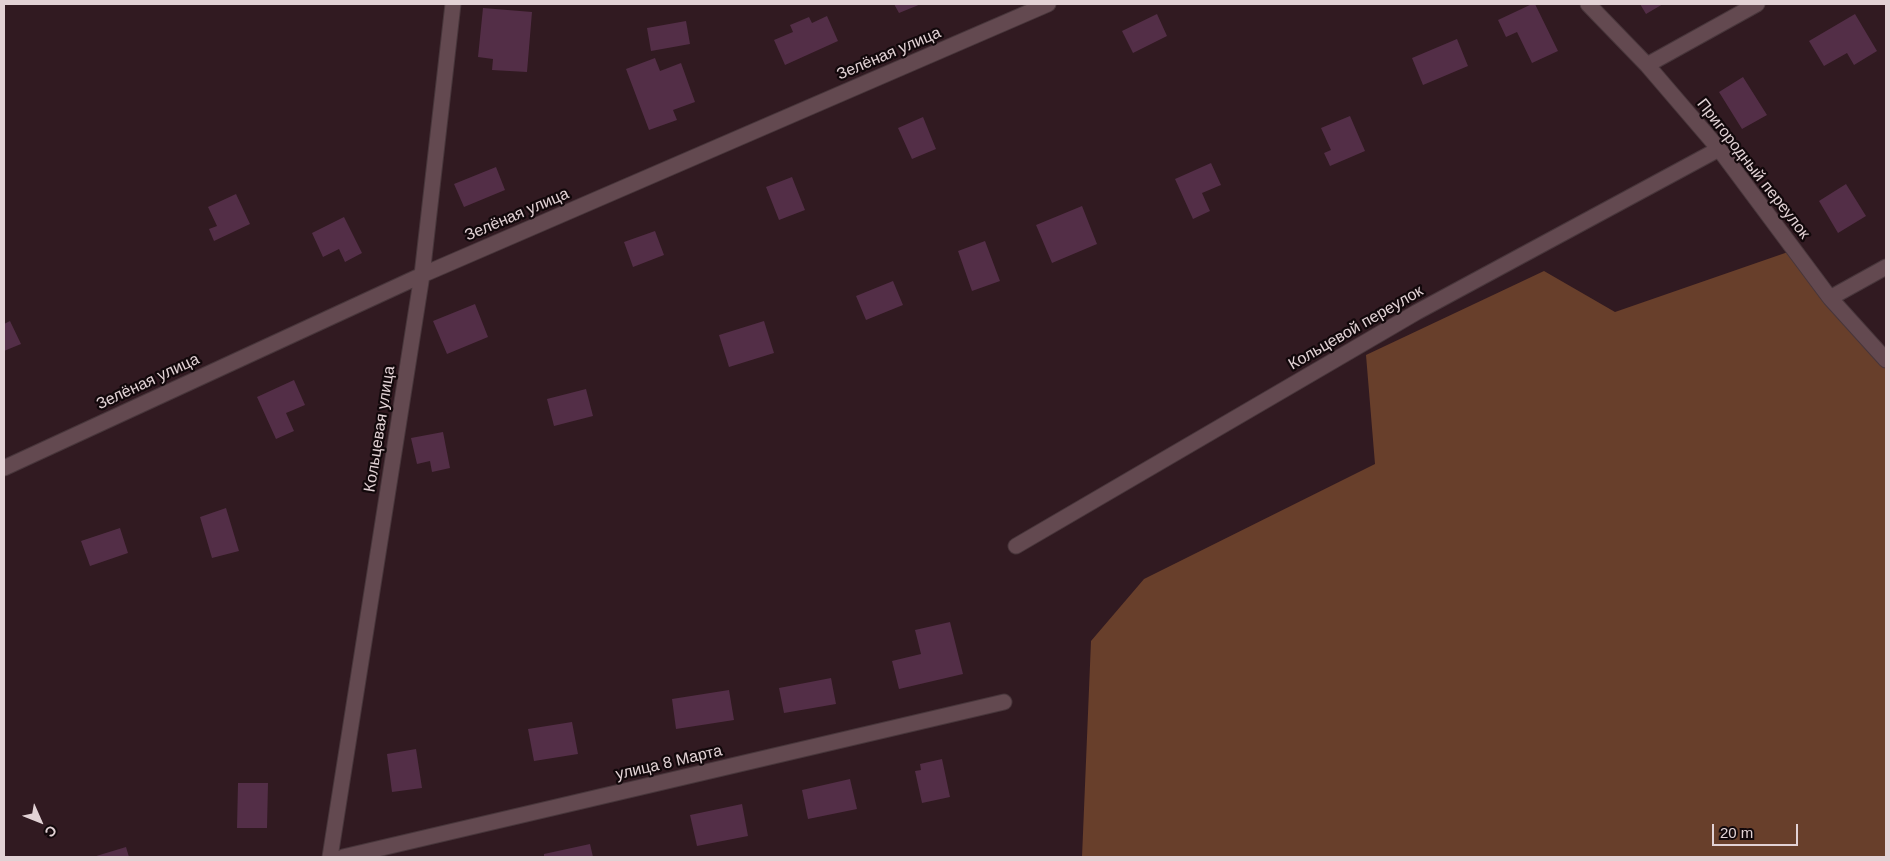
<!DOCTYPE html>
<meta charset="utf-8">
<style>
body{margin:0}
#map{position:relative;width:1890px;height:861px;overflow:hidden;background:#311a21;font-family:Arial,sans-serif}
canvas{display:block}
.frame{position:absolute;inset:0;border:5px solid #e2d2d5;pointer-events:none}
.north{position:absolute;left:15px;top:796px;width:50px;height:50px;-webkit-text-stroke:4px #12080b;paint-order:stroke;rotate:134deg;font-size:14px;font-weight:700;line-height:20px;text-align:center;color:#e2d2d5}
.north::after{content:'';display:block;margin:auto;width:18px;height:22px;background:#e2d2d5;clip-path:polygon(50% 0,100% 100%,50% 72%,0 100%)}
.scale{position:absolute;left:1712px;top:824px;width:86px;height:22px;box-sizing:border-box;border:2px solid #e2d2d5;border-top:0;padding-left:6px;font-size:15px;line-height:18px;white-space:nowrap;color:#e2d2d5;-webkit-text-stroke:4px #12080b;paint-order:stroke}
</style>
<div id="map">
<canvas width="1890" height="861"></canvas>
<div class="frame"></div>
<div class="north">С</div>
<div class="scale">20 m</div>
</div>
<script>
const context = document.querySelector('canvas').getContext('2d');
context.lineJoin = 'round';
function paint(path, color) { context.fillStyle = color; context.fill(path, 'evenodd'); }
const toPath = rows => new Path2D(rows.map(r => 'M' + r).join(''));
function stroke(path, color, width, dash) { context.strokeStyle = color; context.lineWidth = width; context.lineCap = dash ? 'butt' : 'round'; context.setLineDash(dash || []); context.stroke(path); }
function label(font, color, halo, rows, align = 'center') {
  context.font = font + ' Arial,sans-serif'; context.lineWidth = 4.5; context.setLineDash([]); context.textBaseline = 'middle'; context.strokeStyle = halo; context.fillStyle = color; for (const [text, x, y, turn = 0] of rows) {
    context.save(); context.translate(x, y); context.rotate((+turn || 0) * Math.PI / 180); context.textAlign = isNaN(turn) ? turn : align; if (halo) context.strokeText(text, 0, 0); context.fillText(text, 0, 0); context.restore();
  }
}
paint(toPath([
 [1788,252,1886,359,1886,857,1082,857,1091,641,1144,579,1375,464,1366,355,1544,271,1615,312]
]), '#683f2b');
paint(toPath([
 [894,4,921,4,899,13],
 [1532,4,1535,4,1558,51,1532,63,1517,32,1506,37,1498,20],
 [1640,4,1663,4,1646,14],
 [483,8,532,12,527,72,492,70,493,59,478,57],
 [1157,14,1167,36,1133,53,1122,31],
 [1855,14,1877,51,1854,65,1847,53,1824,66,1809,41],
 [827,16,838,41,785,65,774,40,793,32,790,25,809,17,812,23],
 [686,21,690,44,651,51,647,28],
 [1457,39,1468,66,1423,85,1412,58],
 [655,58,660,71,681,63,695,102,673,110,677,120,649,130,626,69],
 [1743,77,1767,115,1742,129,1719,92],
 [1350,116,1365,151,1330,166,1324,153,1331,150,1321,128],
 [923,117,936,149,912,159,898,128],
 [1211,163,1221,185,1202,193,1210,211,1193,219,1175,179],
 [496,167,505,190,464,207,454,184],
 [792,177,805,210,779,220,766,187],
 [1846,184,1866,216,1838,233,1819,201],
 [236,194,250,224,214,241,209,229,217,226,208,207],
 [1082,206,1097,244,1052,263,1036,225],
 [344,217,362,253,345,262,339,249,323,257,312,233],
 [655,231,664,255,633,267,624,242],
 [985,241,1000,281,972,291,958,251],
 [893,281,903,305,866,320,856,296],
 [475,304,488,337,447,354,433,321],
 [10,321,21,344,4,351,4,324],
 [764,321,774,353,729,367,719,335],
 [294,380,305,405,286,413,294,431,276,439,257,397],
 [586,389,593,416,554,426,547,399],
 [443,432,450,468,432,472,430,461,417,464,411,438],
 [226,508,239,551,212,558,200,517],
 [120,528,128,553,90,566,81,541],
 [950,622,963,674,899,689,892,661,921,654,915,630],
 [831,678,836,704,784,713,779,688],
 [729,690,734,720,676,729,672,699],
 [572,722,578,754,534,761,528,729],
 [416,749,422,788,392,792,387,754],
 [942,759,950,797,922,803,915,771,921,770,920,764],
 [850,779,857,809,808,819,802,790],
 [238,783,268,783,267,828,237,828],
 [742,804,748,836,697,846,690,815],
 [590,844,593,857,544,857,544,854],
 [126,847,129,857,93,857]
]), '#532e47');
const minor = toPath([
 [1588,4,1647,65,1719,149,1830,298,1886,360],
 [1647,65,1757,4],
 [1830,298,1886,267],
 [4,468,422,275,1048,4],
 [1016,546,1417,312,1719,149],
 [330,857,422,275,453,4],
 [343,857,1004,702]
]);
stroke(minor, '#48363b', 17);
stroke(minor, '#634950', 15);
label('16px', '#e2d2d5', '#12080b', [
 ["Зелёная улица",889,54,-23],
 ["Пригородный переулок",1753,169,52],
 ["Зелёная улица",517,215,-23],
 ["Кольцевой переулок",1356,328,-30],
 ["Зелёная улица",148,382,-25],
 ["Кольцевая улица",380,429,-81],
 ["улица 8 Марта",669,763,-13]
]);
</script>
